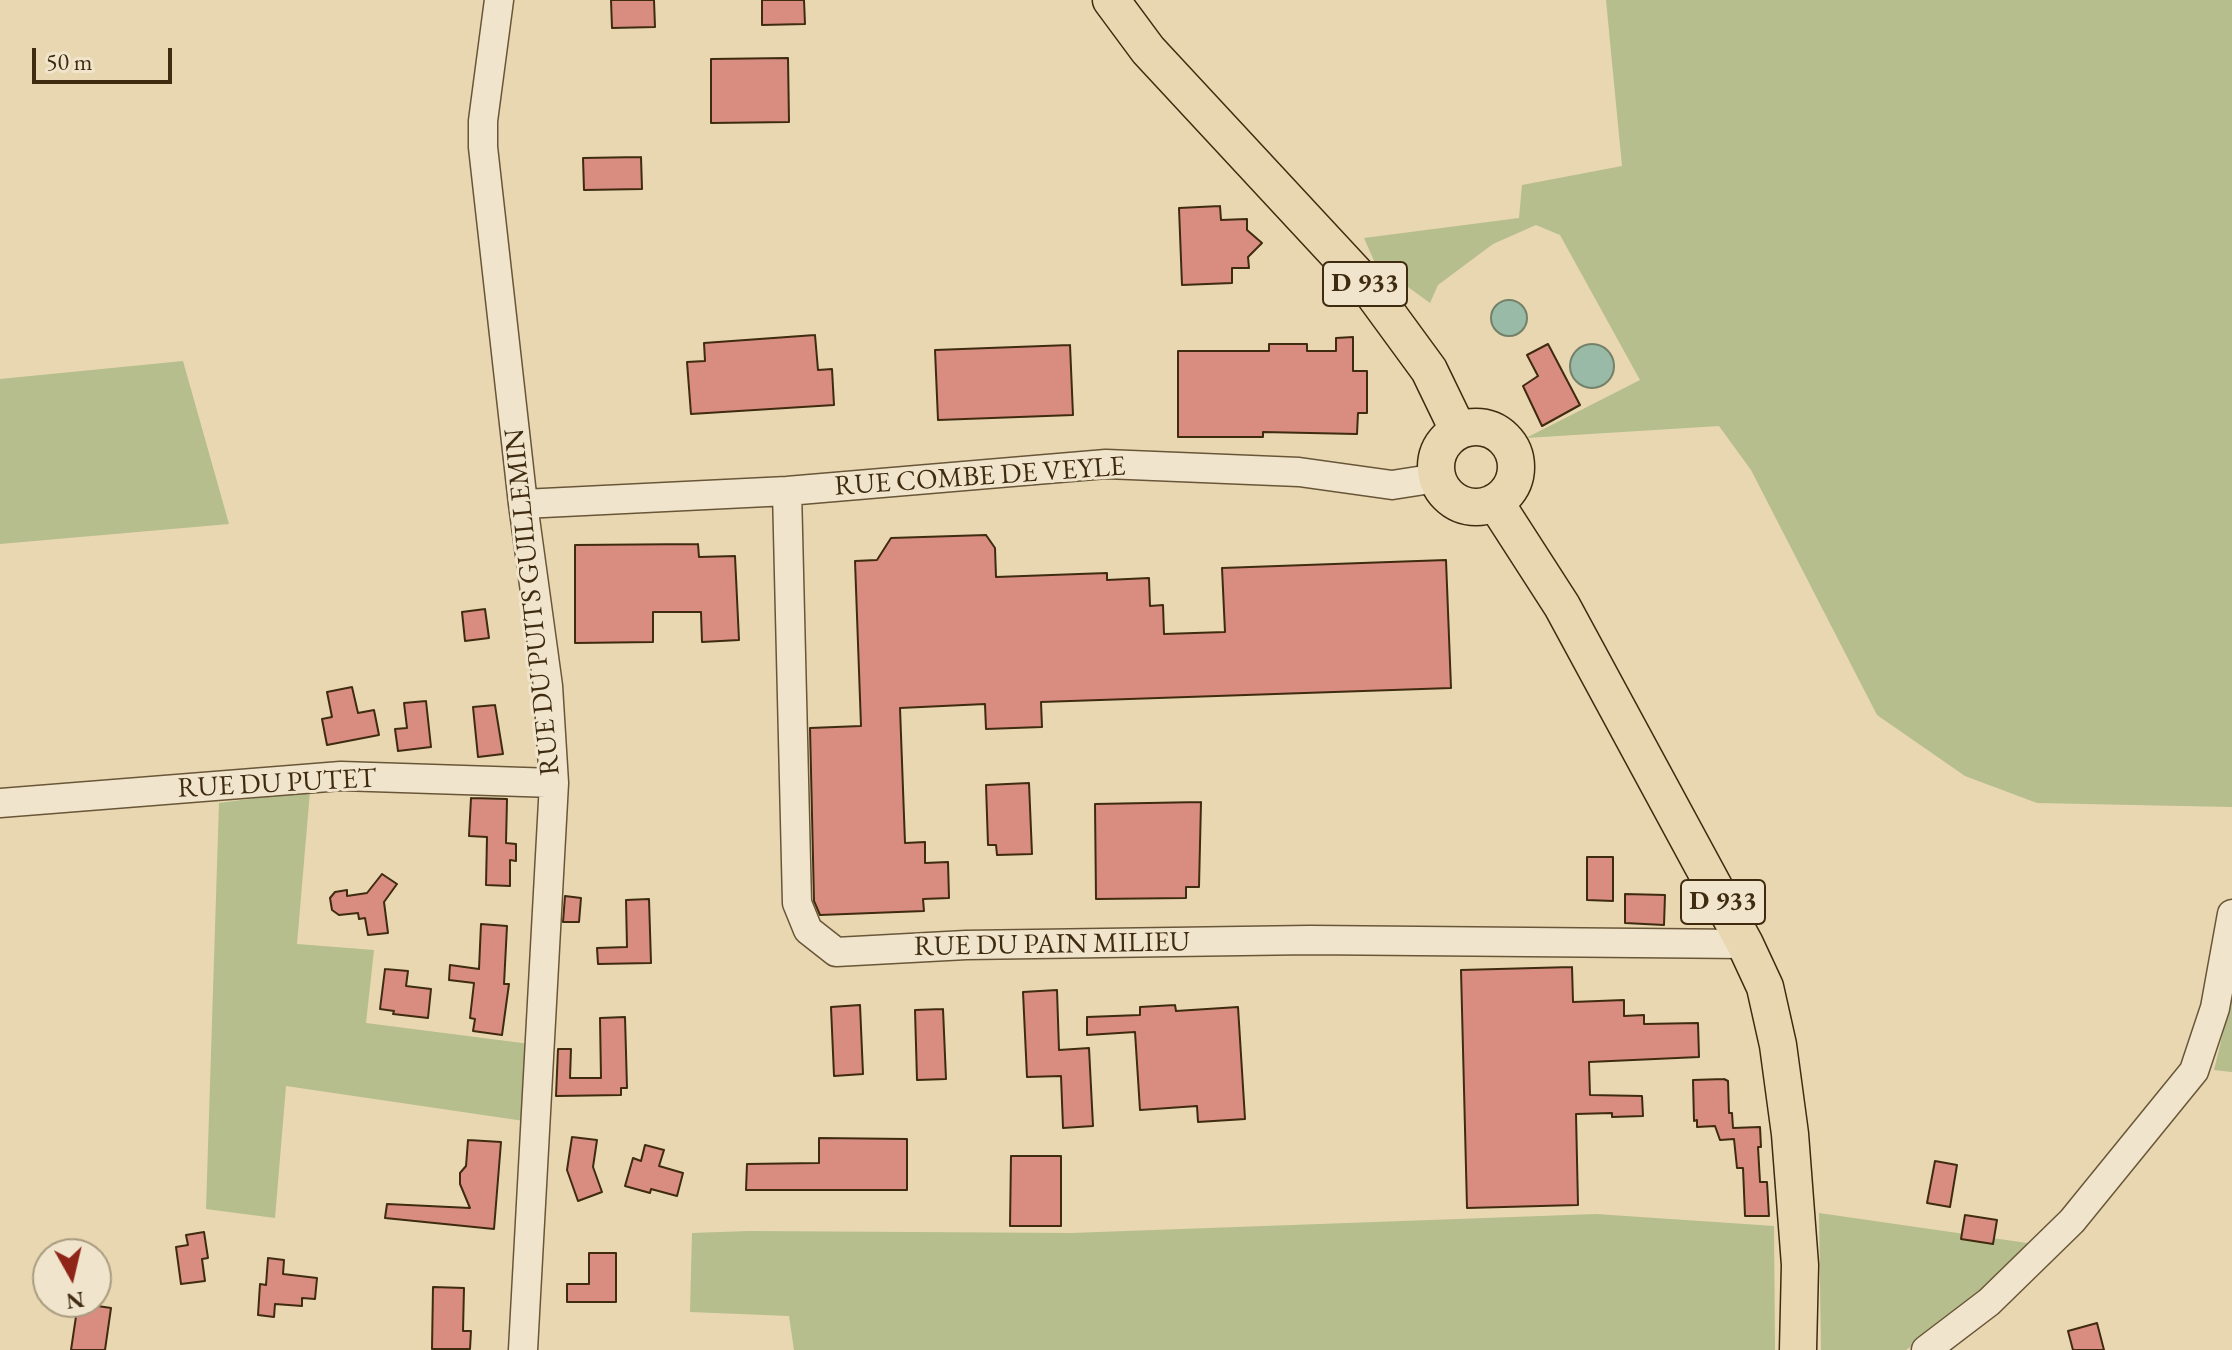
<!DOCTYPE html>
<style>
body{margin:0}
#map{position:relative;width:2232px;height:1350px;overflow:hidden;background:#e8d7b0;font-family:"EB Garamond",serif}
canvas{display:block}
.north{position:absolute;left:32px;top:1238px;width:80px;height:80px;box-sizing:border-box;background:#f0e5cc;border:2px solid #a99b81;border-radius:50%;rotate:172deg;font-size:22px;font-weight:700;line-height:32px;text-align:center;color:#3f2b10}
.north::after{content:'';display:block;margin:auto;width:28px;height:36px;background:#8f2418;clip-path:polygon(50% 0,100% 100%,50% 72%,0 100%)}
.scale{position:absolute;left:32px;top:48px;width:140px;height:36px;box-sizing:border-box;border:4px solid #3f2b10;border-top:0;padding-left:10px;font-size:24px;line-height:28px;white-space:nowrap;color:#3f2b10;-webkit-text-stroke:6px #f0e5cc;paint-order:stroke}
</style>
<div id="map">
<canvas width="2232" height="1350"></canvas>
<div class="north">N</div>
<div class="scale">50 m</div>
</div>
<script>
const context = document.querySelector('canvas').getContext('2d');
context.lineJoin = 'round';
function paint(path, color) { context.fillStyle = color; context.fill(path, 'evenodd'); }
const toPath = rows => new Path2D(rows.map(r => 'M' + r).join(''));
function stroke(path, color, width, dash) { context.strokeStyle = color; context.lineWidth = width; context.lineCap = dash ? 'butt' : 'round'; context.setLineDash(dash || []); context.stroke(path); }
function label(font, color, halo, rows, align = 'center') {
  context.font = font + ' "EB Garamond",serif'; context.lineWidth = 6; context.setLineDash([]); context.textBaseline = 'middle'; context.strokeStyle = halo; context.fillStyle = color; for (const [text, x, y, turn = 0] of rows) {
    context.save(); context.translate(x, y); context.rotate((+turn || 0) * Math.PI / 180); context.textAlign = isNaN(turn) ? turn : align; if (halo) context.strokeText(text, 0, 0); context.fillText(text, 0, 0); context.restore();
  }
}
paint(toPath([
 [1606,0,2232,0,2232,807,2037,803,1965,776,1877,715,1751,470,1719,426,1526,438,1640,380,1560,235,1536,225,1493,244,1438,285,1430,303,1375,263,1364,238,1519,218,1522,185,1622,166],
 [183,361,229,524,0,544,0,379],
 [310,791,297,944,374,950,366,1023,530,1044,524,1121,286,1086,275,1218,206,1209,219,803],
 [2232,996,2232,1072,2214,1070],
 [1819,1213,2034,1244,1941,1325,1906,1350,1821,1350],
 [1596,1214,1774,1226,1775,1350,794,1350,789,1316,690,1312,692,1233,749,1231,1071,1233]
]), '#b5be8c');
const water = toPath([
 '1491 318a18 18 0 1 1 36 0a18 18 0 1 1-36 0Z',
 '1570 366a22 22 0 1 1 44 0a22 22 0 1 1-44 0Z'
]);
paint(water, '#98baa6');
stroke(water, '#74816a', 2);
const building = toPath([
 [611,0,654,0,655,27,612,28,611,0],
 [762,0,804,0,805,24,762,25,762,0],
 [788,58,789,122,711,123,711,59,788,58],
 [641,157,642,189,584,190,583,158,641,157],
 [1220,206,1221,220,1247,219,1247,230,1262,243,1248,257,1249,268,1232,268,1232,283,1182,285,1179,208,1220,206],
 [815,335,818,370,832,369,834,405,691,414,687,362,705,361,704,343,815,335],
 [1353,337,1353,371,1367,371,1367,413,1358,413,1357,434,1263,432,1263,437,1178,437,1178,351,1269,351,1269,344,1307,344,1307,351,1336,351,1336,338,1353,337],
 [1548,344,1580,405,1542,426,1523,386,1538,376,1527,355,1548,344],
 [1070,345,1073,415,938,420,935,350,1070,345],
 [986,535,995,548,996,577,1107,573,1107,580,1149,578,1150,606,1163,605,1164,634,1225,632,1222,568,1446,560,1451,688,1041,702,1042,727,986,729,985,704,900,708,905,843,925,842,925,863,948,862,949,898,923,899,924,911,820,915,814,901,810,728,861,726,855,561,877,560,891,538,986,535],
 [698,544,699,557,735,556,739,640,702,642,701,612,653,612,653,642,575,643,575,545,698,544],
 [485,609,489,638,465,641,462,612,485,609],
 [352,687,358,713,374,710,379,735,327,745,322,719,332,717,327,692,352,687],
 [426,701,431,747,398,751,395,729,407,728,404,703,426,701],
 [495,705,503,754,478,757,473,707,495,705],
 [1029,783,1032,854,997,855,996,845,988,845,986,785,1029,783],
 [471,798,507,799,506,843,516,844,516,861,510,860,510,886,486,885,487,837,469,836,471,798],
 [1201,802,1199,887,1186,887,1186,898,1096,899,1095,804,1201,802],
 [1587,857,1613,857,1613,901,1587,900,1587,857],
 [382,874,397,884,384,902,388,933,368,935,365,918,359,919,358,913,339,915,332,910,330,898,335,892,347,890,347,896,367,893,382,874],
 [1625,894,1665,895,1664,925,1625,923,1625,894],
 [565,896,581,898,579,922,563,922,565,896],
 [649,899,651,963,598,964,597,948,627,947,626,900,649,899],
 [481,924,507,926,504,984,509,984,502,1035,473,1031,475,1019,470,1018,474,983,449,980,450,965,479,969,481,924],
 [1572,967,1573,1002,1624,1000,1624,1016,1644,1015,1644,1024,1698,1023,1699,1057,1589,1062,1590,1095,1642,1096,1643,1116,1612,1117,1612,1113,1576,1114,1578,1205,1467,1208,1461,970,1572,967],
 [385,969,408,971,406,986,431,989,428,1018,393,1014,394,1011,380,1009,385,969],
 [1057,990,1059,1050,1089,1048,1093,1126,1063,1128,1061,1076,1027,1077,1023,992,1057,990],
 [860,1005,863,1074,834,1076,831,1007,860,1005],
 [1175,1005,1176,1011,1238,1007,1245,1119,1198,1122,1197,1106,1140,1110,1135,1032,1087,1035,1087,1017,1140,1015,1140,1007,1175,1005],
 [943,1009,946,1079,917,1080,915,1010,943,1009],
 [625,1017,627,1088,621,1088,621,1095,556,1096,558,1049,571,1049,570,1078,601,1078,600,1018,625,1017],
 [1724,1079,1728,1081,1729,1113,1732,1113,1733,1128,1760,1127,1761,1147,1758,1147,1760,1182,1767,1182,1769,1216,1745,1216,1743,1168,1737,1168,1734,1139,1720,1140,1715,1126,1697,1127,1697,1120,1694,1121,1693,1080,1724,1079],
 [572,1137,597,1140,593,1167,602,1192,578,1201,567,1170,572,1137],
 [819,1138,907,1139,907,1190,746,1190,747,1164,819,1163,819,1138],
 [468,1140,501,1142,494,1229,385,1218,387,1204,470,1208,460,1184,460,1173,466,1166,468,1140],
 [645,1145,664,1150,659,1166,683,1173,677,1196,651,1189,650,1193,625,1186,633,1158,641,1161,645,1145],
 [1011,1156,1061,1156,1061,1226,1010,1226,1011,1156],
 [1935,1161,1957,1165,1950,1207,1927,1203,1935,1161],
 [1965,1215,1997,1220,1993,1244,1961,1239,1965,1215],
 [204,1232,208,1258,202,1259,205,1281,181,1284,176,1247,188,1245,186,1235,204,1232],
 [589,1253,616,1253,616,1302,567,1302,567,1284,589,1284,589,1253],
 [268,1258,284,1260,283,1274,317,1278,315,1299,302,1298,302,1306,275,1304,274,1317,258,1315,260,1284,266,1285,268,1258],
 [433,1287,464,1288,463,1331,471,1331,470,1349,432,1349,433,1287],
 [78,1303,111,1308,105,1350,71,1350,78,1303],
 [2097,1323,2104,1350,2073,1350,2068,1331,2097,1323]
]);
paint(building, '#d98d81');
stroke(building, '#3f2b10', 2);
const minor = toPath([
 [499,0,483,121,483,147,523,504,548,686,554,783,523,1350],
 [787,491,797,903,808,930,836,952,966,945,1310,940,1745,944],
 [523,504,787,491,1106,464,1299,472,1392,485,1437,478],
 [0,803,341,776,554,783],
 [1926,1350,1989,1302,2072,1221,2194,1071,2215,1008,2232,914]
]);
const major = toPath([
 [1111,0,1148,50,1369,288,1429,370,1458,430],
 '1436 467a40 40 0 1 1 80 0a40 40 0 1 1-80 0Z',
 [1495,502,1562,606,1745,944,1765,987,1778,1045,1790,1134,1800,1265,1798,1350]
]);
stroke(minor, '#695638', 31);
stroke(major, '#3f2b10', 39);
stroke(minor, '#f0e5cc', 28);
stroke(major, '#e8d7b0', 36);
for (const [x, y, w] of [
 [1365,284,84],
 [1723,902,84]
]) { const box = new Path2D(); box.roundRect(x - w / 2, y - 22, w, 44, 6); context.fillStyle = '#f0e5cc'; context.fill(box); stroke(box, '#3f2b10', 2); }
label('bold 26px', '#3f2b10', null, [
 ["D 933",1365,284],
 ["D 933",1723,902]
]);
label('28px', '#3f2b10', '#f0e5cc', [
 ["RUE COMBE DE VEYLE",980,477,-4],
 ["RUE DU PUITS GUILLEMIN",533,602,-96],
 ["RUE DU PUTET",277,784,-3],
 ["RUE DU PAIN MILIEU",1052,945,-1]
]);
</script>
